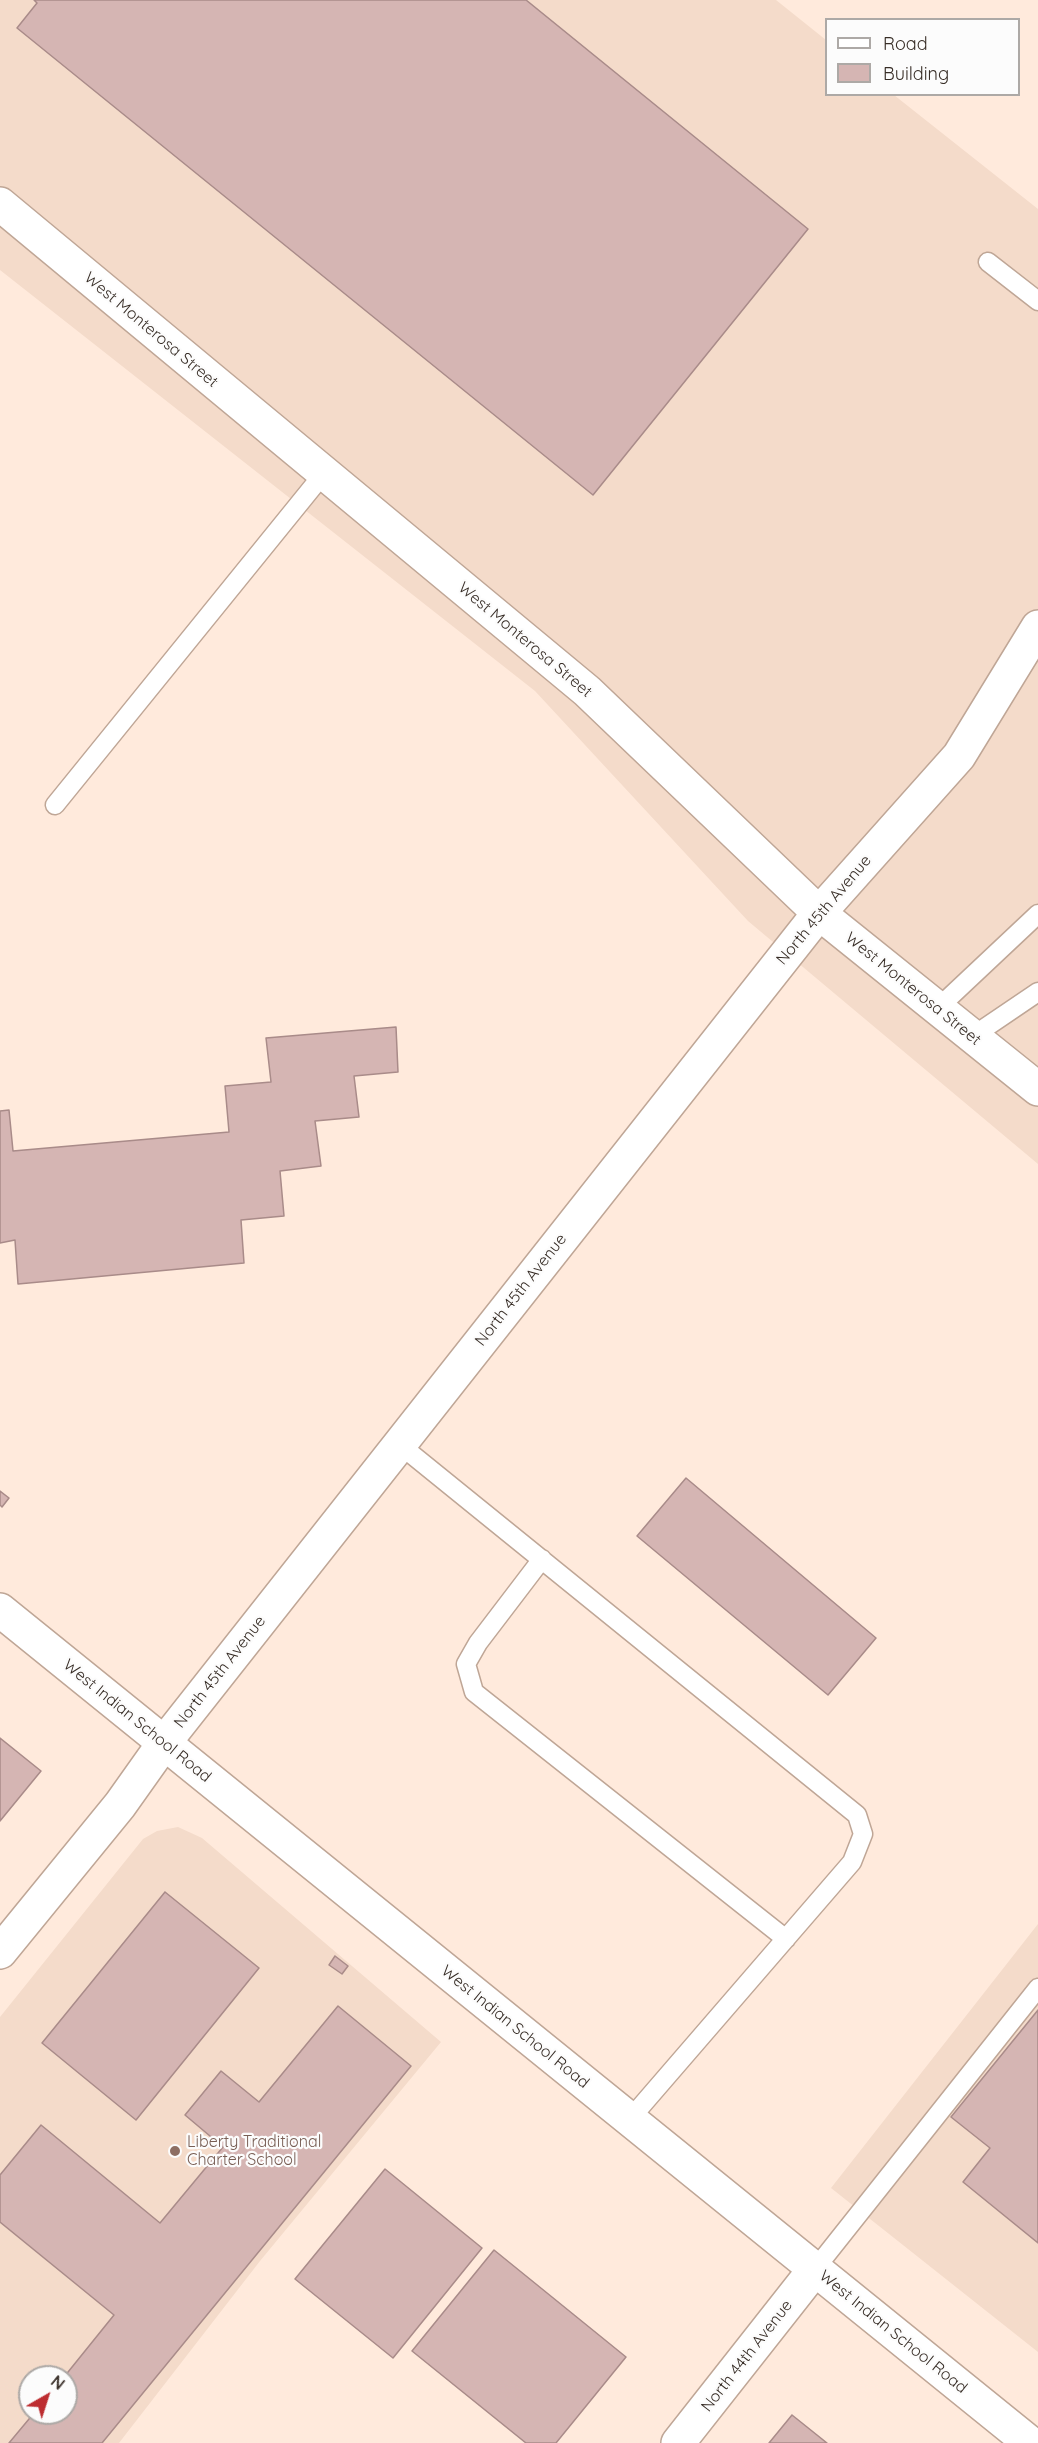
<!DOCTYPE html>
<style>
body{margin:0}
#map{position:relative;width:1038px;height:2443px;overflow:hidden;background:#ffeadc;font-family:Quicksand,sans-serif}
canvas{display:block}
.legend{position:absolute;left:825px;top:18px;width:195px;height:78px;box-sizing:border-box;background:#fcfcfc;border:2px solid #ada9a6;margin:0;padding:8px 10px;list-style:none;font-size:18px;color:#372d26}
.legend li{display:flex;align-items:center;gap:12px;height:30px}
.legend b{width:30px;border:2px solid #ada9a6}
.north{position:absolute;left:18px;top:2365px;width:60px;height:60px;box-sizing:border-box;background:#fcfcfc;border:2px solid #ada9a6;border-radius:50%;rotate:39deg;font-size:16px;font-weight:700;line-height:24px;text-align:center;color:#372d26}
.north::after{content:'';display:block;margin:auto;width:21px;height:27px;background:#bd2d30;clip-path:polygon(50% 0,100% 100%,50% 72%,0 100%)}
</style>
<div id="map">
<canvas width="1038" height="2443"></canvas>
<ul class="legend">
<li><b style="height:8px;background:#fff"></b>Road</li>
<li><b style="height:16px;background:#d5b5b3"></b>Building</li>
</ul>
<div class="north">N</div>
</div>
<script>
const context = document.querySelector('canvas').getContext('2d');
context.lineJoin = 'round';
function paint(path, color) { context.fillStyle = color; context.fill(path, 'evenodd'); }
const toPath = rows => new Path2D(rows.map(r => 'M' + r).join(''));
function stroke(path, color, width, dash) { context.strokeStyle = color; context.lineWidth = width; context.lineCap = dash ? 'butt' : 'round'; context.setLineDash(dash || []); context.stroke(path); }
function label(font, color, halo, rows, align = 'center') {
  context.font = font + ' Quicksand,sans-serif'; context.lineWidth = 4.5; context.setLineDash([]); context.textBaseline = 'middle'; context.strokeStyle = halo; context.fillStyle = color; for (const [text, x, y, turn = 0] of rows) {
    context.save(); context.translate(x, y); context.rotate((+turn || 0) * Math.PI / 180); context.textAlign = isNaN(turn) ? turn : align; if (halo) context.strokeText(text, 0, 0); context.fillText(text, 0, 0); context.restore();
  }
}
paint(toPath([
 [0,0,776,0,826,40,826,94,894,95,1038,209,1038,1164,748,921,535,691,0,270],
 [178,1827,202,1838,441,2042,260,2261,119,2443,0,2443,0,2017,143,1839,157,1831],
 [30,2377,66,2377,66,2413,30,2413],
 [1038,1924,1038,2352,831,2188]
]), '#f4dbca');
const building = toPath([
 [34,0,526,0,808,229,593,495,17,28,37,3,34,0],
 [396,1027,398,1072,354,1076,359,1117,315,1121,321,1166,280,1171,284,1216,241,1220,244,1263,18,1284,15,1240,0,1243,0,1111,9,1110,13,1151,229,1132,225,1086,271,1082,266,1038,396,1027],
 [686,1478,876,1638,828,1695,637,1536,686,1478],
 [0,1491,9,1498,2,1507,0,1505,0,1491],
 [0,1738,41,1771,0,1821,0,1738],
 [165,1892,259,1968,136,2120,42,2043,165,1892],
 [335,1956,348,1966,342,1974,329,1965,335,1956],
 [338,2006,411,2066,102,2443,9,2443,34,2413,66,2413,66,2377,64,2377,114,2315,0,2222,0,2175,41,2125,160,2223,223,2147,185,2115,221,2071,259,2102,338,2006],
 [1038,2010,1038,2243,963,2182,990,2148,951,2117,1038,2010],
 [385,2169,482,2248,393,2358,295,2279,385,2169],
 [494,2250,626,2357,556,2443,526,2443,412,2351,494,2250],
 [792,2415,827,2443,769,2443,792,2415]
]);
paint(building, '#d5b5b3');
stroke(building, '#a98b89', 1.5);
const service = toPath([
 [988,262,1038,301],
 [55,805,324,473],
 [938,1008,1038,914],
 [973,1036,1038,992],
 [399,1444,857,1815,863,1834,852,1862,630,2119],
 [542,1559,478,1643,466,1664,474,1692,786,1939],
 [815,2269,1038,1988]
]);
const minor = toPath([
 [0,204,587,691,819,913,1038,1089],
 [0,1952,120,1805,164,1743,819,913,959,756,1038,627],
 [678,2443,815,2269]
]);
const secondary = toPath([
 [0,1610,1030,2443]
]);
stroke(service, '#bfa696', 21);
stroke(minor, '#bfa696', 36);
stroke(secondary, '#bfa696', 36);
stroke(service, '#fff', 18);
stroke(minor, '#fff', 33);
stroke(secondary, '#fff', 33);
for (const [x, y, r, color] of [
 [175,2151,6,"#8d6e63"]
]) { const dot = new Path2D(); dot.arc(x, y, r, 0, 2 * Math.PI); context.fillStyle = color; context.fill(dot); stroke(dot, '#fcfcfc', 2); }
label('16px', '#372d26', '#fcfcfc', [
 ["West Monterosa Street",151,330,40],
 ["West Monterosa Street",525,640,40],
 ["North 45th Avenue",824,910,-50],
 ["West Monterosa Street",913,989,39],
 ["North 45th Avenue",521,1290,-52],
 ["North 45th Avenue",220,1672,-52],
 ["West Indian School Road",137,1721,39],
 ["West Indian School Road",515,2027,39],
 ["West Indian School Road",893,2332,39],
 ["North 44th Avenue",747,2356,-52]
]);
label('16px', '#785e54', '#fcfcfc', [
 ["Liberty Traditional",187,2142],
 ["Charter School",187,2160]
], 'left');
</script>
